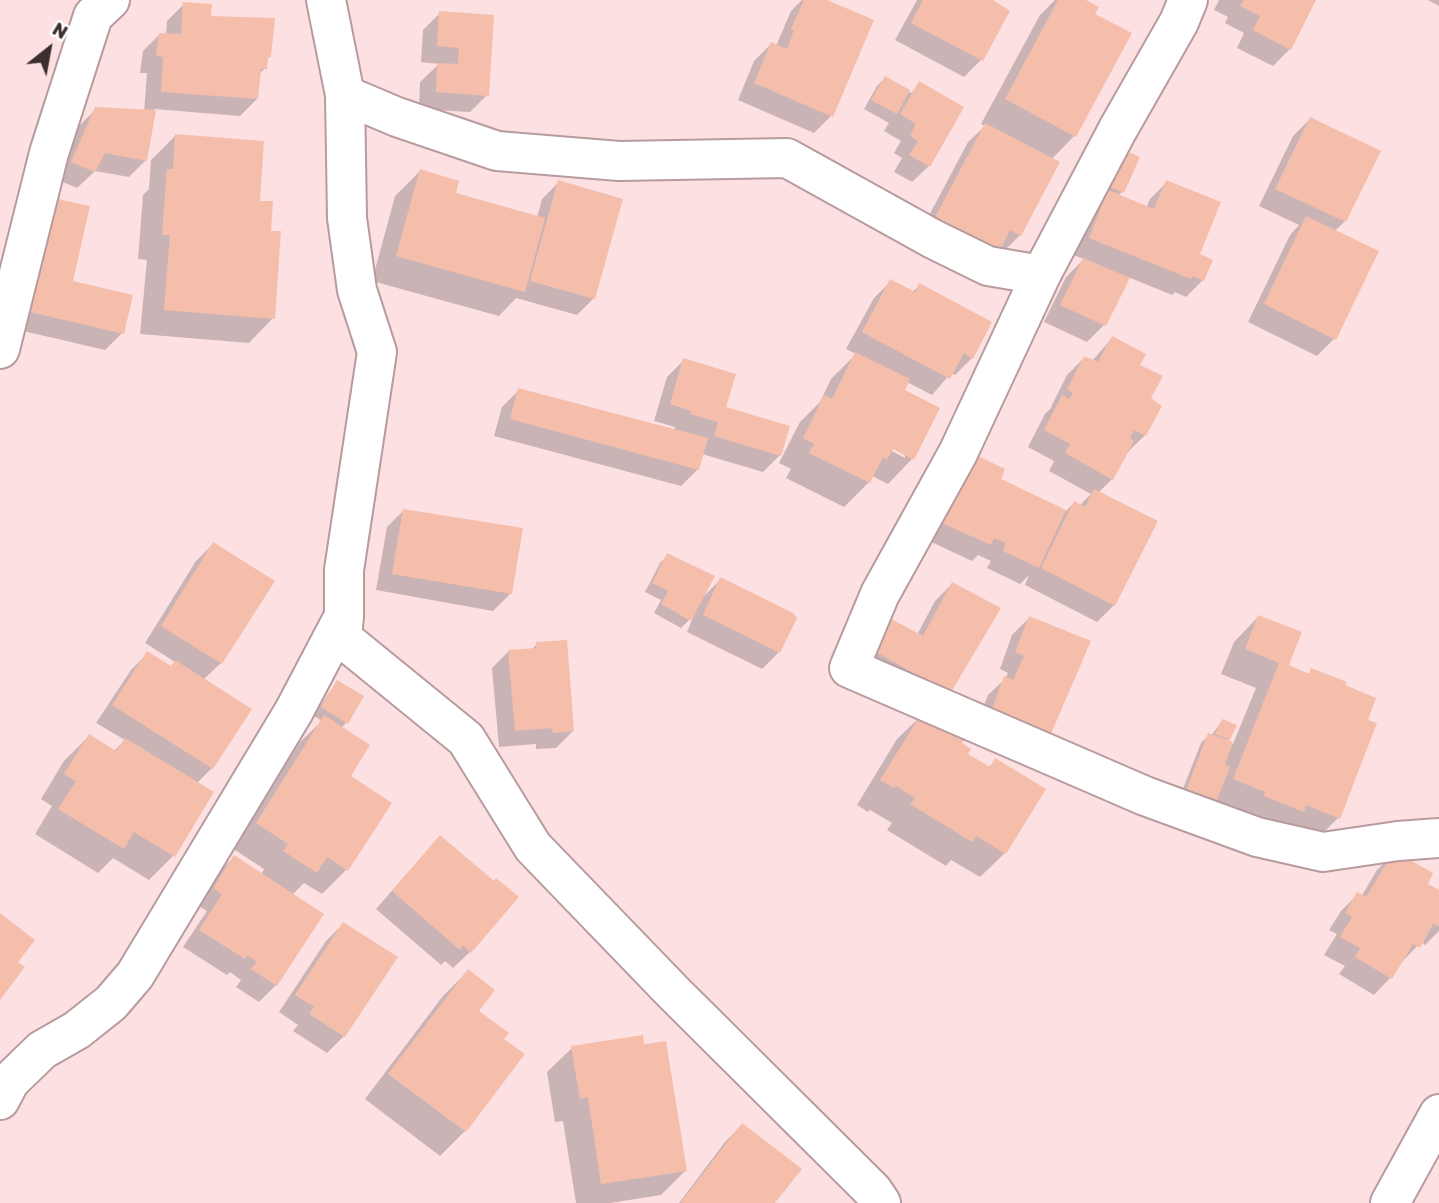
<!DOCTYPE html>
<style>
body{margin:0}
#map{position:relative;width:1439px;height:1203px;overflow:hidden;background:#fde0e2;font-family:Rubik,sans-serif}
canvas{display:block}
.north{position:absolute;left:14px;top:14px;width:70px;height:70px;-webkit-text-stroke:5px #fff;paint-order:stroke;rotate:31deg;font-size:19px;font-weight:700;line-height:28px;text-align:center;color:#3a2e2f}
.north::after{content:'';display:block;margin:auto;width:24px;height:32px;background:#3a2e2f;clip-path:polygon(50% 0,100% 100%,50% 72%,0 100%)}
</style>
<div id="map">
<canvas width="1439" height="1203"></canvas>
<div class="north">N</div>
</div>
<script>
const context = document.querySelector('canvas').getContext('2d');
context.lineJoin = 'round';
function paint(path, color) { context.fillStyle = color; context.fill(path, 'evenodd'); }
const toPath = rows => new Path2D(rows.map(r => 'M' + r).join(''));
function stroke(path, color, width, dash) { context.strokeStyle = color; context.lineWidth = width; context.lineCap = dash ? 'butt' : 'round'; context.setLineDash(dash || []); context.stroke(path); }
paint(toPath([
 [802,0,822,0,831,116,814,133,738,100,754,61,771,44,776,46,791,11],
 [917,0,991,0,981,60,964,77,895,40],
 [1055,0,1083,0,1093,14,1074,136,1051,160,1020,235,1003,252,915,242,968,142,985,126,981,124,1040,15],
 [1219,0,1314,0,1290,49,1273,66,1237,48,1244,33,1225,23,1228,17,1214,10],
 [1428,0,1439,0,1439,6],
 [184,4,209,17,270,56,266,60,265,68,259,75,257,99,240,116,154,109,146,160,129,177,95,171,77,188,56,179,79,126,96,109,144,112,147,73,140,73,143,51,160,34,166,35,167,21],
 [440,13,487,95,470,112,419,109,420,82,439,64,421,62,423,30],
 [885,78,911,93,920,84,929,166,912,182,894,172,902,158,894,153,901,141,884,131,889,123,864,109,877,86],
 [1310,119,1378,152,1345,221,1335,231,1334,339,1317,356,1248,322,1290,235,1299,225,1259,206,1293,136],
 [176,135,258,202,269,232,273,318,249,343,140,334,147,260,138,259,143,195,149,189,151,160],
 [1117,160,1122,192,1118,196,1146,208,1150,199,1167,182,1197,255,1203,280,1186,297,1175,292,1172,295,1128,277,1104,325,1087,342,1044,322,1066,277,1084,259,1073,255,1092,210,1105,196,1101,194],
 [420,171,454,195,537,218,542,199,559,182,594,298,577,315,516,298,499,316,372,281,395,196],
 [891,281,912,292,919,286,972,358,955,375,951,373,932,395,907,382,902,391,938,409,912,459,888,484,872,476,869,482,844,507,786,478,791,469,779,463,800,422,820,402,831,379,856,354,846,349,874,298],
 [886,444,905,454,905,458,884,447],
 [71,282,122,333,105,350,6,327],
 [1112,338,1138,365,1148,399,1145,435,1128,452,1112,479,1098,493,1114,605,1097,622,1025,585,1029,575,1020,584,987,568,991,561,978,555,972,561,927,540,957,473,999,480,1066,511,1074,503,1079,506,1091,494,1049,471,1054,461,1028,447,1045,414,1052,407,1051,407,1067,375,1084,358,1092,361],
 [684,360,724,409,780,455,763,472,702,454,698,469,681,486,494,436,502,407,519,390,674,431,675,427,654,421,667,377],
 [404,510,510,594,493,611,376,590,387,527],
 [213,544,221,663,203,680,212,768,196,784,174,855,149,880,113,858,98,873,35,834,52,806,41,799,64,761,89,736,113,752,125,740,96,723,131,670,148,653,170,668,175,662,145,643,196,561],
 [668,555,704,596,721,579,779,652,762,669,687,632,694,615,681,628,654,613,661,600,645,592,660,563],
 [952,584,949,693,851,664,887,618,917,635,935,601],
 [1258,617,1287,666,1307,675,1312,670,1338,818,1313,843,1179,799,1201,743,1209,735,1211,736,1222,721,1229,739,1226,742,1233,744,1256,688,1221,674,1234,642],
 [1029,618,1089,642,975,729,988,695,1005,679,1008,673,1000,669,1012,635],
 [537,644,573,731,556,748,536,749,536,744,499,747,492,668,509,651,531,650],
 [338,682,346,723,341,728,348,776,346,870,322,894,304,883,292,895,276,985,259,1002,236,987,241,980,230,972,227,975,183,947,207,911,197,905,217,874,234,857,261,875,264,869,232,848,300,742,322,721,314,716,330,691],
 [922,715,960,744,966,755,988,768,996,760,1005,853,980,877,951,860,946,866,887,830,892,823,870,810,868,812,857,805,897,739],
 [1394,853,1425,884,1439,892,1439,931,1425,945,1421,942,1401,963,1400,963,1390,978,1374,995,1339,974,1345,966,1324,955,1337,934,1329,930,1341,911,1358,894,1361,897,1377,870],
 [424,854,494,883,470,952,453,968,445,961,441,965,376,909],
 [343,924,395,958,344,1036,327,1053,293,1031,298,1025,279,1012,326,941],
 [468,971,477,1011,501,1039,523,1055,465,1131,440,1156,365,1099,443,996],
 [572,1048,685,1171,661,1195,610,1203,576,1203,563,1121,555,1122,547,1072],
 [742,1125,773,1203,679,1203,725,1142]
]), '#0003');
paint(toPath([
 [804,0,827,0,874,20,833,117,754,83,771,42,787,49,794,30,791,29],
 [923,0,993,0,1010,11,983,61,911,23],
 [1058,0,1086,0,1099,7,1095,14,1132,33,1076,137,1005,99],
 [1244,0,1316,0,1291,50,1253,30,1260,16,1240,6],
 [183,2,212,4,211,16,275,18,271,57,268,57,267,69,261,69,258,99,161,92,163,57,156,56,159,33,181,34],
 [439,11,494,15,489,96,436,92,437,63,458,64,459,48,437,46],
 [885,76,910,90,897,114,871,100],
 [919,81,964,107,930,167,909,155,918,141,910,136,916,124,900,114],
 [95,107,156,110,147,161,105,153,95,172,71,162],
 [1310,117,1381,151,1346,222,1275,189],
 [985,123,1060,162,1021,236,1010,230,998,254,931,225],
 [175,134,264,141,260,201,273,201,271,231,281,231,275,319,164,310,170,235,162,235,167,169,173,169],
 [1124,150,1140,157,1124,193,1108,186],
 [420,169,459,181,456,193,545,218,525,292,396,256],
 [558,180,623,199,595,299,530,281],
 [1166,180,1221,202,1200,254,1213,260,1204,281,1192,276,1191,279,1089,238,1108,190,1154,209],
 [49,197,90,206,73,281,133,295,124,334,22,310],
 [1306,216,1379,251,1336,340,1264,304],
 [1083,258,1130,278,1106,326,1060,305],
 [890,279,915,292,919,283,992,322,973,359,964,353,950,379,862,332],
 [1112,336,1146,354,1140,365,1163,376,1151,398,1162,406,1146,436,1134,430,1130,438,1134,441,1113,480,1065,453,1070,444,1044,430,1062,395,1069,399,1073,393,1067,389,1084,356,1098,362],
 [855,352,910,379,905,390,940,408,914,460,893,449,887,460,883,457,870,483,809,453,814,444,803,438,824,395,832,399],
 [683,358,736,374,726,407,790,426,781,456,714,436,718,422,690,414,691,411,670,404],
 [518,388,708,438,699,470,510,419],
 [974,454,1005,469,1001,479,1066,510,1039,568,1003,551,1006,543,994,538,991,545,942,523],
 [1094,489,1158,521,1115,606,1041,568,1074,501,1085,507],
 [403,509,523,528,512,594,392,574],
 [213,542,275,581,222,664,161,626],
 [667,553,715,576,691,621,661,604,668,591,652,583],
 [720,577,793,613,797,618,780,653,703,615],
 [952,582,1001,608,950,694,866,646,886,616,923,636],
 [1258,615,1302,632,1289,665,1309,674,1311,668,1347,682,1345,685,1376,698,1368,720,1377,723,1340,819,1306,805,1304,812,1264,796,1265,792,1233,779,1279,663,1245,649],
 [1029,616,1091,641,1050,736,991,712,1004,676,1013,680,1024,656,1015,652],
 [567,640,574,731,553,733,552,728,515,731,508,650,536,648,536,642],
 [147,651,171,666,175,660,252,709,213,769,112,705],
 [337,680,364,696,348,724,321,707],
 [922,713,965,739,962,743,971,749,968,754,990,767,995,758,1046,789,1006,854,976,836,972,842,910,804,915,798,896,786,894,788,880,780],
 [324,715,370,745,351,776,392,803,348,871,327,857,317,873,283,851,288,844,256,823],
 [1222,719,1237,725,1230,740,1215,734],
 [1208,733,1233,742,1225,764,1230,767,1216,802,1186,791],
 [89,734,116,751,125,738,214,792,175,857,134,832,124,849,58,809,76,781,64,774],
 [440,835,494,881,496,878,519,897,471,953,463,945,460,950,392,891],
 [1394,851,1433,873,1428,884,1439,890,1439,926,1433,924,1420,948,1413,944,1392,979,1355,957,1360,948,1340,937,1352,917,1345,913,1357,892,1366,897],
 [234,855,324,914,277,986,251,969,257,962,247,955,245,959,199,930,222,894,213,888],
 [0,913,35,940,18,962,25,967,0,1000],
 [343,922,398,957,345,1037,309,1014,314,1007,295,995],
 [468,969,495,990,479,1011,509,1033,504,1039,525,1054,466,1132,388,1074],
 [643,1035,644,1044,666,1041,687,1171,601,1184,588,1097,580,1099,571,1046],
 [742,1123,802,1169,775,1203,683,1203,681,1202]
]), '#f5beab');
const minor = toPath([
 [326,0,345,95,347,218,357,290,377,352,344,570,344,616,342,638,466,739,533,847,673,992,873,1191,881,1203],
 [1188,0,1179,22,1118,129,1041,275,958,453,880,594,849,668,1145,796,1257,837,1323,852,1398,841,1439,838],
 [345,95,397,117,497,151,619,161,787,158,933,239,988,266,1041,275],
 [0,349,49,153,93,16,110,0],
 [0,1100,10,1081,42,1050,77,1030,111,1003,135,975,294,711,344,616],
 [1390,1203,1439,1114]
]);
stroke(minor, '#b79b9e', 42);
stroke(minor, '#fff', 38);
</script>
